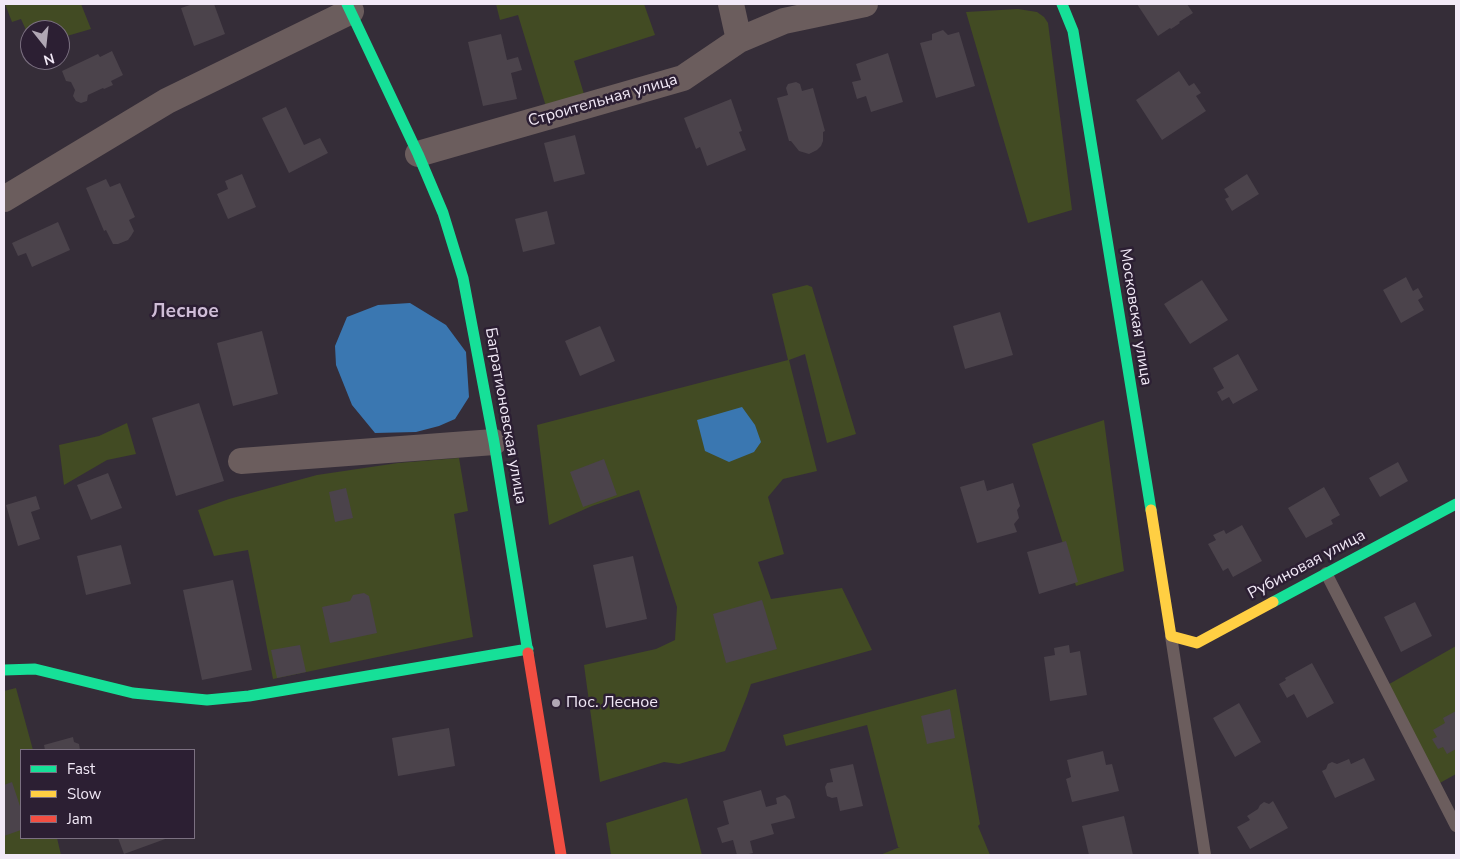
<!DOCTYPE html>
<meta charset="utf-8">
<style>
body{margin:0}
#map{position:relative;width:1460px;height:859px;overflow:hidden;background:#352d38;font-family:"Nunito Sans",sans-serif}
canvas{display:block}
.frame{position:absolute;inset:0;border:5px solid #f2e9f7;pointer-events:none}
.legend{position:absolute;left:20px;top:749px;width:175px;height:90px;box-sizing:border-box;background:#2c1f33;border:1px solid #7b7081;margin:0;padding:6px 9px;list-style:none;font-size:15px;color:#f2e9f7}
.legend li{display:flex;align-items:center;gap:10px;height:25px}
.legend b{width:25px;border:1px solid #7b7081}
.north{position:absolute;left:20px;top:20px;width:50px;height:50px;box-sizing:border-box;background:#2c1f33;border:1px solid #7b7081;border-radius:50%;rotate:164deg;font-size:14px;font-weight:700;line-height:20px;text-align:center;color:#f2e9f7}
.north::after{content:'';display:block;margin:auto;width:18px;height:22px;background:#b0a7b4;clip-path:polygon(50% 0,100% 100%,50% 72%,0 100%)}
</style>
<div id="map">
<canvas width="1460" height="859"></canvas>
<div class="frame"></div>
<ul class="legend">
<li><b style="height:6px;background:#16e098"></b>Fast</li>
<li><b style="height:6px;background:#ffcf43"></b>Slow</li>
<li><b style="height:6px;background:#f24e42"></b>Jam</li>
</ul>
<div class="north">N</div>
</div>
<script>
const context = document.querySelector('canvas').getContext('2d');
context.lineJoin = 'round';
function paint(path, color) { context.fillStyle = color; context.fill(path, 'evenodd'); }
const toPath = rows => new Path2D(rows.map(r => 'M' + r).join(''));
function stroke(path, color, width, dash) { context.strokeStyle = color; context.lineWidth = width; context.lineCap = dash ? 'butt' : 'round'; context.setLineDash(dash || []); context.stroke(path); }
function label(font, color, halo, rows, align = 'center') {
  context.font = font + ' "Nunito Sans",sans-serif'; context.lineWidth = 5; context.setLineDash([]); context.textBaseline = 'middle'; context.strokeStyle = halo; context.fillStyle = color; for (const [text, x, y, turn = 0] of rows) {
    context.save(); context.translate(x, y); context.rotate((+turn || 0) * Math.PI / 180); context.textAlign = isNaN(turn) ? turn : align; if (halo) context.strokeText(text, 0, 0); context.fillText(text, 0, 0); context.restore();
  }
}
paint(toPath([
 [5,4,81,4,91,29,60,38,60,30,37,30,36,28,26,30,21,19,12,22],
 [496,4,644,4,655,35,574,61,587,104,548,113,518,15,500,20],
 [1018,9,1037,12,1044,17,1048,23,1072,210,1028,223,966,12],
 [807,285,812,287,856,434,827,443,805,354,789,360,817,471,783,479,768,497,784,554,758,562,771,599,842,588,872,650,751,684,747,696,725,751,679,764,664,762,600,782,584,665,656,649,675,640,677,607,639,490,592,506,549,525,537,425,788,360,772,294],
 [1104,420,1124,571,1076,586,1032,444],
 [127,423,136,454,107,460,64,485,59,445,99,436],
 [459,458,468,511,454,514,473,637,273,679,248,550,214,556,198,510,229,499,317,475,398,463],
 [1456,646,1456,774,1438,784,1384,687],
 [16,688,33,750,21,750,21,838,57,838,61,855,4,855,4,691],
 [956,689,980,824,978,826,990,855,880,855,900,847,898,847,867,725,786,746,783,735],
 [687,798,702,855,611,855,606,823]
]), '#424b23');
paint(toPath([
 [410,303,446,325,466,352,469,397,455,419,439,426,416,432,375,433,352,405,336,365,335,346,347,317,378,305],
 [742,407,755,425,761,442,754,452,729,462,705,451,697,420]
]), '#3a77b1');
paint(toPath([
 [193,4,214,4,225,34,194,46,181,8],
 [1137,4,1187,4,1193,13,1179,22,1180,23,1171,29,1170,28,1158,36],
 [943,30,948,35,959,32,975,86,936,98,920,43,932,40,932,34],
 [501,34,507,60,518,57,522,70,511,73,517,99,483,106,468,42],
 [112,51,123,75,111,81,113,85,104,89,103,88,88,95,87,101,81,103,76,101,73,96,75,90,71,82,66,81,62,71,98,54,100,57],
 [888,53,903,102,871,112,866,96,857,99,852,82,861,80,856,64],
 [1179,71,1189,86,1194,83,1201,93,1196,96,1206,111,1162,140,1136,100],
 [796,82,800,84,802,91,813,88,825,131,823,132,823,141,821,146,817,150,809,154,799,151,791,141,789,141,777,98,788,95,786,88,788,84],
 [731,99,742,131,739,132,746,150,707,166,700,147,696,149,684,118],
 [286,107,304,145,320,138,328,153,289,173,262,118],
 [575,135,585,174,554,182,544,143],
 [242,174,256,207,228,219,217,194,228,189,225,181],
 [1247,174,1259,194,1232,211,1225,199,1229,197,1224,189],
 [106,179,110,187,120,183,135,217,129,220,134,231,131,236,128,240,118,244,113,244,106,230,104,231,86,188],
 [547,211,555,244,523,252,515,219],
 [58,222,70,250,32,267,26,253,18,256,12,243],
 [1406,277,1413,291,1418,288,1423,297,1418,300,1424,310,1401,323,1383,290],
 [1202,280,1228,320,1190,344,1164,304],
 [1000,312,1013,355,965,369,953,326],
 [600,326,615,361,580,376,565,341],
 [262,331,278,394,233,406,217,343],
 [1238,354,1258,390,1233,404,1229,397,1222,401,1217,392,1224,388,1213,368],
 [199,403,224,481,176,496,152,418],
 [604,459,617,495,583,507,570,472],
 [1398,462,1408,481,1380,497,1369,478],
 [108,473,122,508,91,520,77,485],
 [984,480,987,491,1013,483,1020,506,1017,510,1019,518,1014,524,1017,532,977,543,960,487],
 [1324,487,1340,515,1331,520,1333,524,1306,538,1288,508],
 [346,488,353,518,335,522,329,492],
 [36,496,40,509,31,512,40,539,18,546,6,505],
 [1242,525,1262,561,1233,577,1228,568,1223,571,1208,544,1216,540,1213,535,1224,530,1226,534],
 [1066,541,1078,582,1039,594,1027,552],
 [121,545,131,584,86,595,77,556],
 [633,556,647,619,606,628,593,565],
 [233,580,252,670,202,680,183,590],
 [364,593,369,596,377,633,330,643,322,607,350,601,353,595],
 [762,600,777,649,726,663,713,614],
 [1415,602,1432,636,1401,652,1384,617],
 [300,645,306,672,277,678,271,650],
 [1069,645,1070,653,1080,651,1087,695,1050,701,1044,657,1055,655,1054,648],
 [1312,663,1334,703,1307,718,1294,694,1287,698,1279,684,1286,680,1285,678],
 [1239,703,1261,742,1235,757,1213,718],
 [950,709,955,738,927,744,921,716],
 [1456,711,1456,749,1447,754,1443,747,1438,749,1432,739,1437,737,1433,730,1445,723,1443,718],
 [449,728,455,766,398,776,392,738],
 [73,737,74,742,79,744,80,750,45,750,44,745],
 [1103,751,1106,765,1112,764,1119,791,1072,802,1066,779,1071,777,1067,760],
 [1364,758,1375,780,1335,798,1322,771,1326,769,1328,764,1332,762,1337,764,1349,759,1351,764],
 [853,764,863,806,840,811,837,797,832,798,827,796,825,787,827,783,833,782,830,769],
 [12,782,21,809,21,830,4,836,4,785],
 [761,790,766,807,777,804,776,798,785,795,790,800,795,818,771,824,774,834,750,841,753,853,745,855,737,855,733,840,722,843,717,828,729,824,723,801],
 [1273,801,1288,828,1250,849,1237,827,1250,820,1247,816,1258,809,1260,805,1264,802,1269,804],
 [1124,816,1133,855,1089,855,1082,826],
 [118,838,168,838,124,854]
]), '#4b434b');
stroke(toPath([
 [1326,573,1456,826],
 [1171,636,1205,855]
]), '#6b5d5d', 12);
stroke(toPath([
 [731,4,739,40],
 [418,154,683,78,739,40,784,21,865,4],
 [4,199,167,101,351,11],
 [241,461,494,442]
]), '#6b5d5d', 26);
stroke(toPath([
 [347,4,418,154,443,213,463,278,494,442,528,653],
 [1062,4,1073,31,1151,510],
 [1273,602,1456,504],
 [4,670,35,669,133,693,207,700,249,696,528,649]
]), '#16e098', 11);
stroke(toPath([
 [1151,510,1171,636,1197,643,1273,602]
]), '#ffcf43', 11);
stroke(toPath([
 [528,653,561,855]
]), '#f24e42', 11);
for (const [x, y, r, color] of [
 [556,703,5,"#b0a7b4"]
]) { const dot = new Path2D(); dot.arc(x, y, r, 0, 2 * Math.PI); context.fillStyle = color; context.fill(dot); stroke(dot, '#2c1f33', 2); }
label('16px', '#f2e9f7', '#2c1f33', [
 ["Строительная улица",603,101,-16],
 ["Московская улица",1135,317,81],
 ["Багратионовская улица",505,416,80],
 ["Рубиновая улица",1307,565,-28]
]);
label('16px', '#f2e9f7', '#2c1f33', [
 ["Пос. Лесное",566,703]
], 'left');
label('bold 19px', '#cfbdd7', '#2c1f33', [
 ["Лесное",185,312]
]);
</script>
